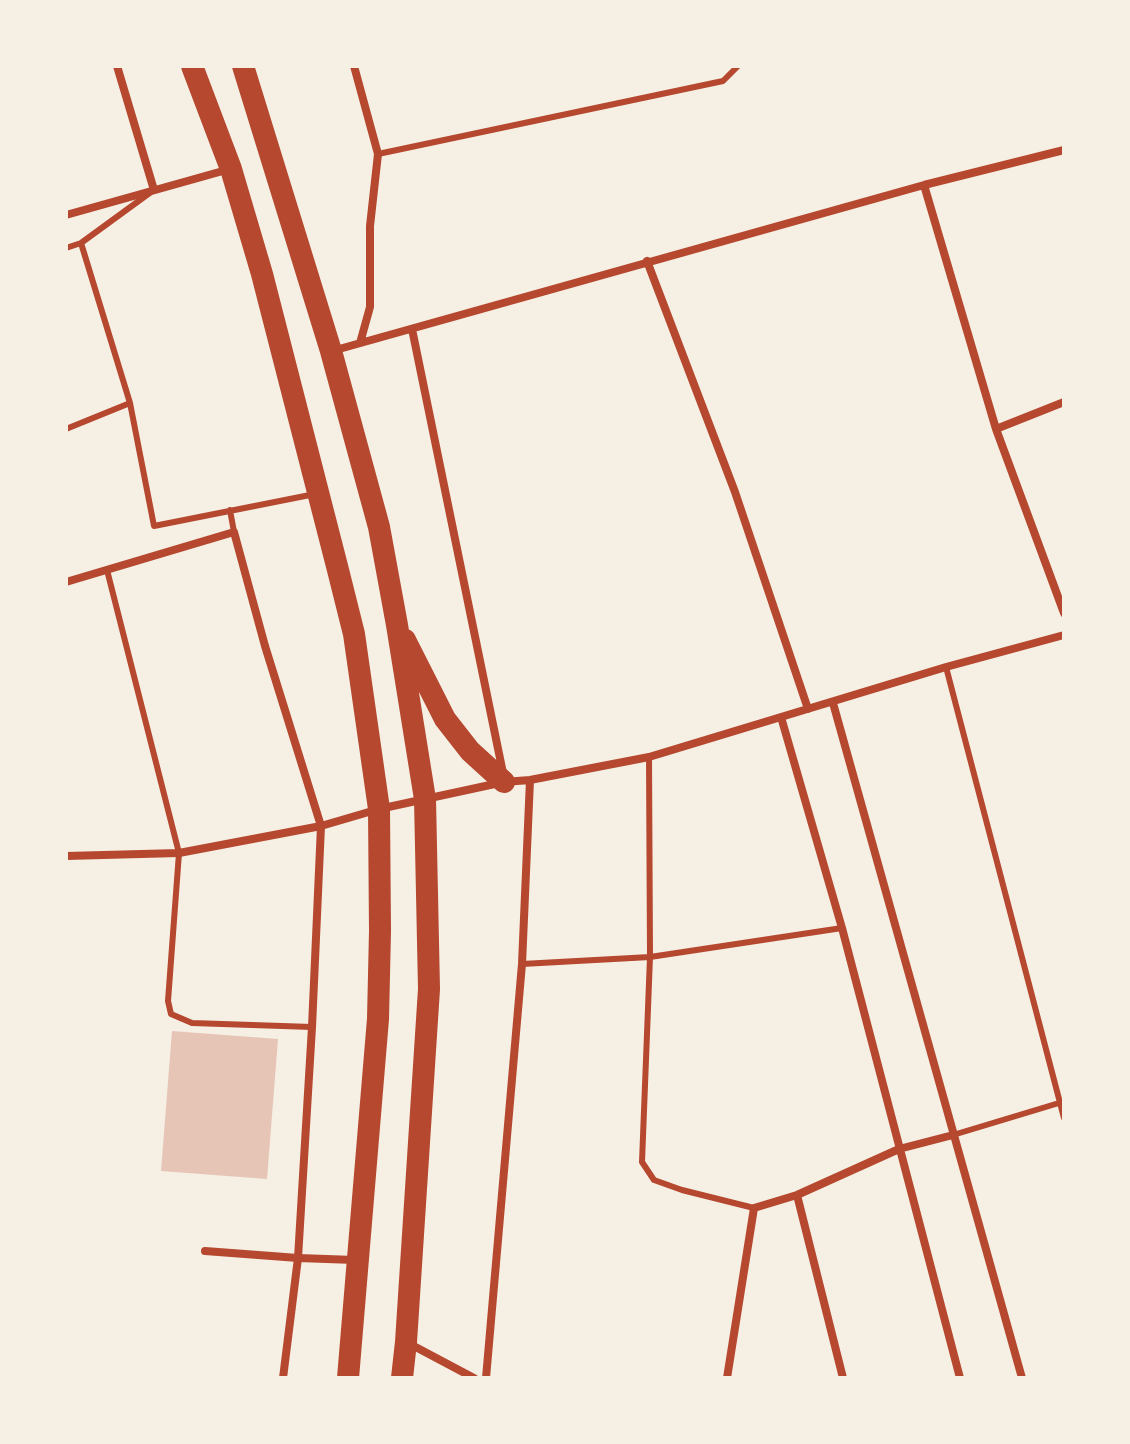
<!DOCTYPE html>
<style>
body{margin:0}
#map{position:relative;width:1130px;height:1444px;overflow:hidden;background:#f6efe4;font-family:Overpass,sans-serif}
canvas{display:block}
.frame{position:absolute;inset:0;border:68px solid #f6efe4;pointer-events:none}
</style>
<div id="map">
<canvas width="1130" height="1444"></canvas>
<div class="frame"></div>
</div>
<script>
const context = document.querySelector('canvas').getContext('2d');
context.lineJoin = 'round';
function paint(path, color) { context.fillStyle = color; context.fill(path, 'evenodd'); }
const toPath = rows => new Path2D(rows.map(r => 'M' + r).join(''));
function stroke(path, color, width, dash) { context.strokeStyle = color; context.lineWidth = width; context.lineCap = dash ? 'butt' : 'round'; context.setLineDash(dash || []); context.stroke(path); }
paint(toPath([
 [172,1031,278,1039,267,1179,161,1171]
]), '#e6c5b7');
stroke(toPath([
 [378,154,723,81,738,66],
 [81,243,130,403,154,526,315,494],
 [66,248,81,243,151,192],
 [66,429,130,403],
 [230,510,234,532],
 [107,570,179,853,168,1001,171,1014,192,1023,312,1027],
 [946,667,1064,1118],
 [649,757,650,957,642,1162,654,1180,682,1190,754,1208],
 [522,964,650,957,842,928],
 [953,1135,1059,1103]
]), '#b5482f', 6);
stroke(toPath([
 [117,66,154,190],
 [354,66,378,154,370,226,370,307,360,343],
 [924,185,996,429,1064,613],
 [66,215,230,169],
 [647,261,735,492,808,709],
 [412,329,503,773],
 [332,351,924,185,1064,150],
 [996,429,1064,402],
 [66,582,234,532,265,646,321,826,312,1027,298,1258,355,1260],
 [833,703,1022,1378],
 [781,717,842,928,960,1378],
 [66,856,179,853,321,826,379,809,504,782,530,780,649,757,946,667,1064,635],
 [797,1195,843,1378],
 [205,1251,298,1258,283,1378],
 [408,1343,474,1378],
 [486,1378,522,964,530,780],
 [727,1378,754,1208,797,1195,899,1149,953,1135]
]), '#b5482f', 8);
stroke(toPath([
 [192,66,231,169,262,274,338,570,354,634,379,809,380,931,378,1019,348,1378],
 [243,66,331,351,379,527,397,625,425,799,429,989,406,1342,402,1378],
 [405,640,445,719,470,751,504,782]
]), '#b5482f', 22);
</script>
